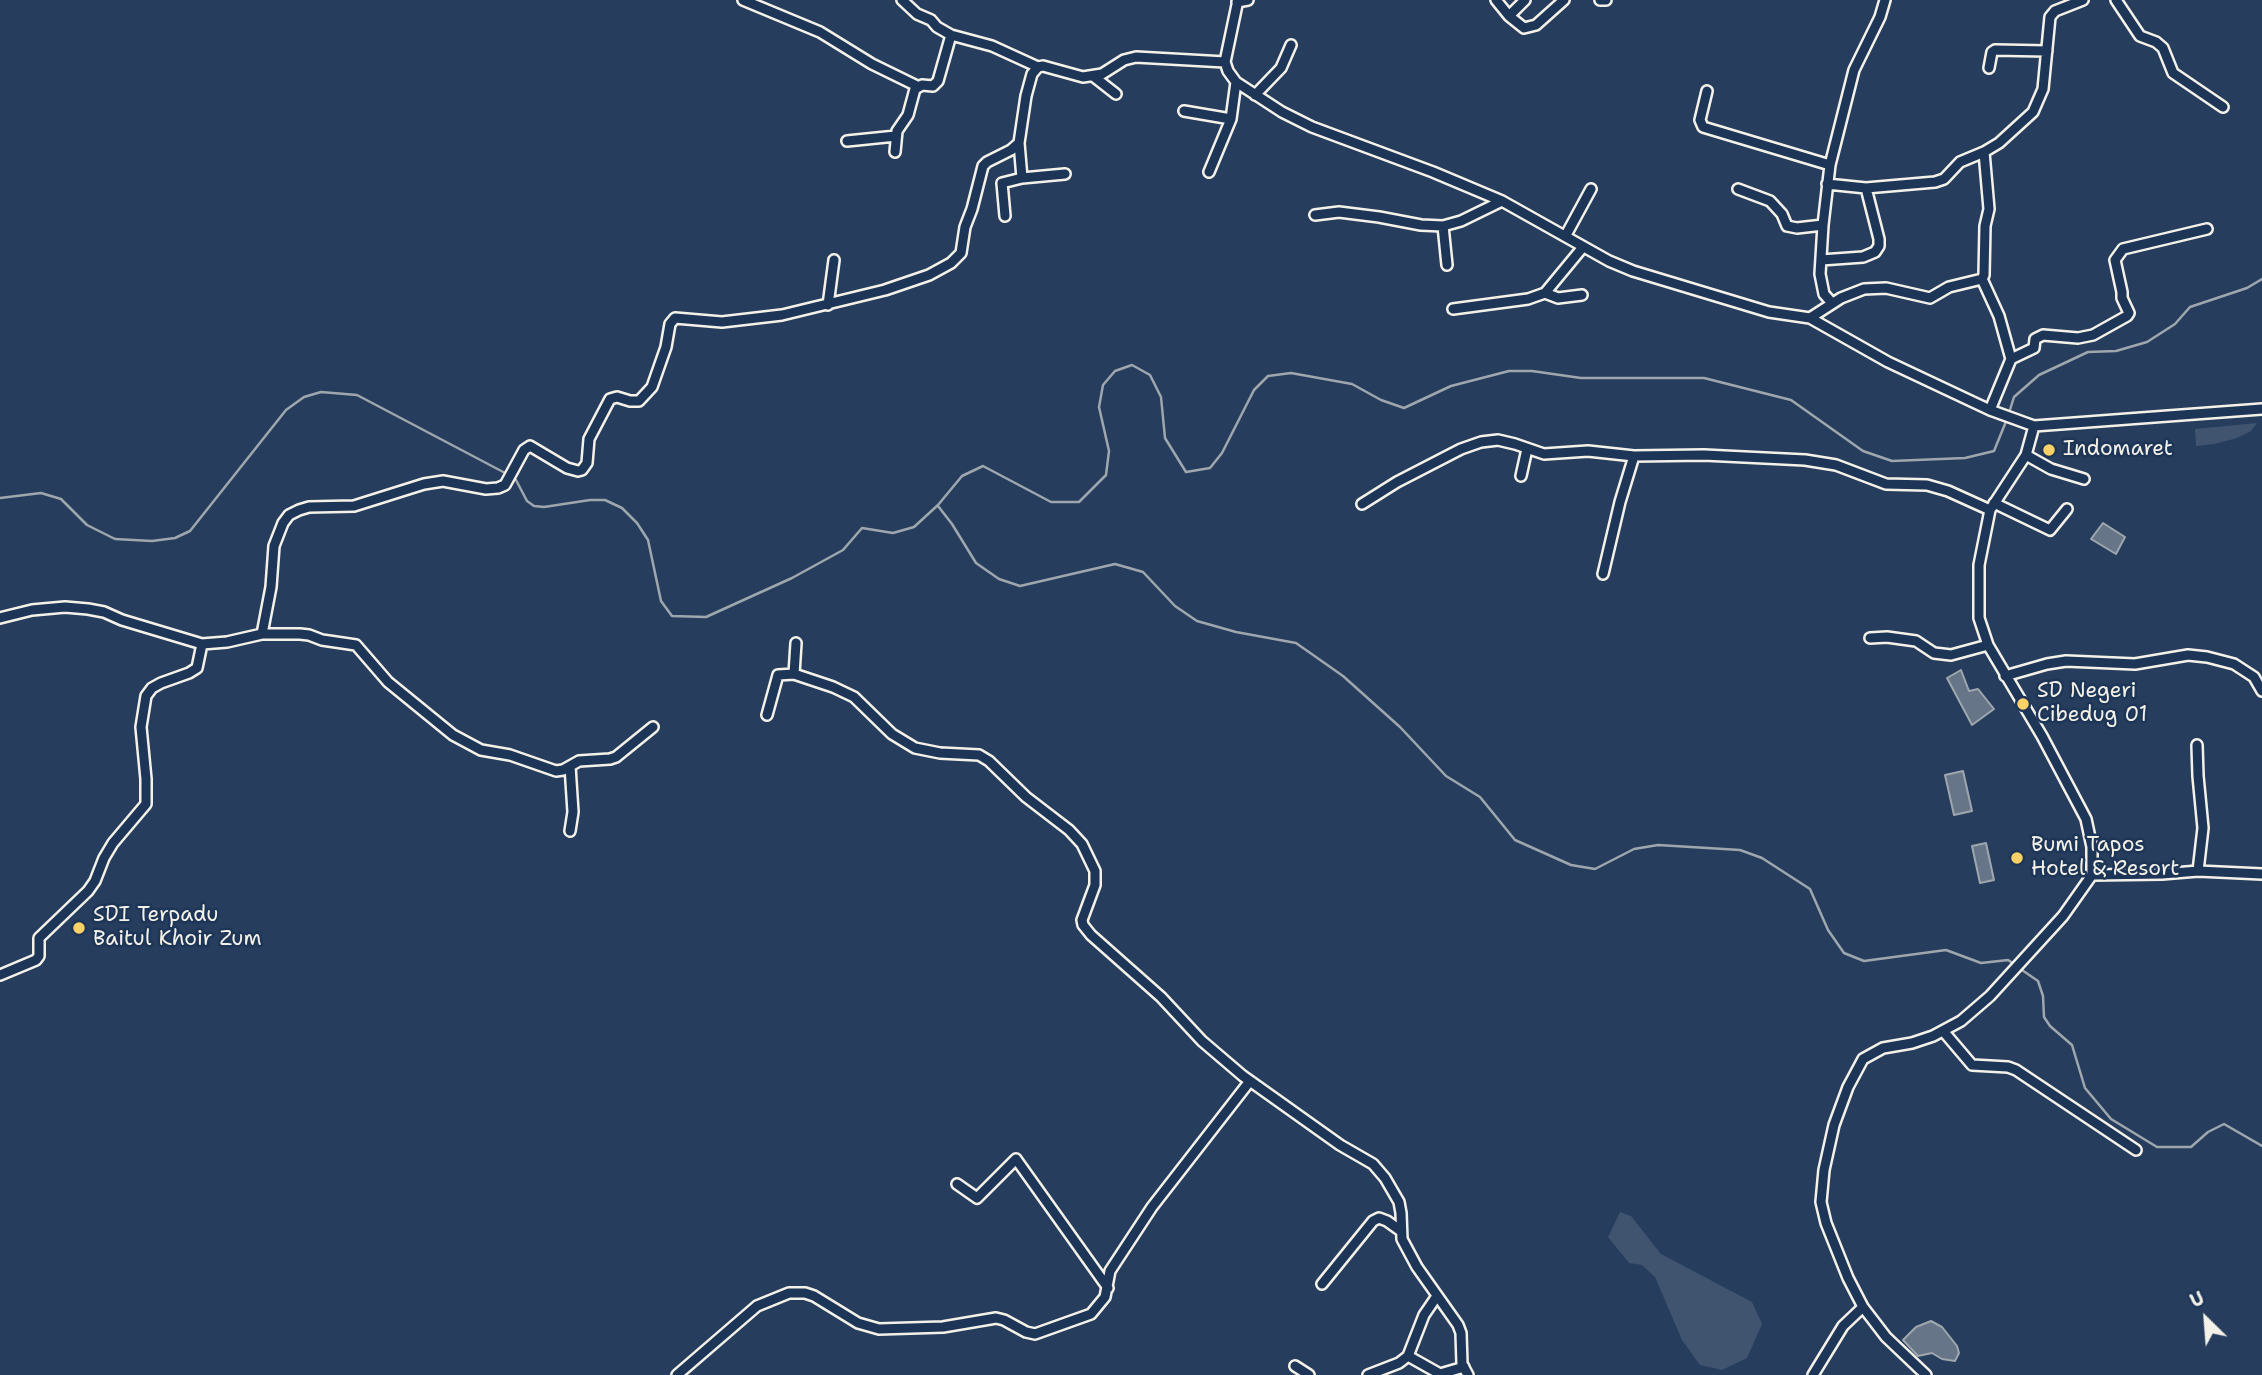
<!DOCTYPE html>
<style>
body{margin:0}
#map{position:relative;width:2262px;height:1375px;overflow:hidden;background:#263d5d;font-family:"Shantell Sans",sans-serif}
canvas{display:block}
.north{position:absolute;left:2171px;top:1284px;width:70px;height:70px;-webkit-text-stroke:5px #1d3557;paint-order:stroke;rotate:335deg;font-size:19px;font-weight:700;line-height:28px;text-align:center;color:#f4f1e8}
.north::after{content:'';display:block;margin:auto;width:24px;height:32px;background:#f4f1e8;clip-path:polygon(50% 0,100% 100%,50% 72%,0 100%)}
</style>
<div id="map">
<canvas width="2262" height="1375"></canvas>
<div class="north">U</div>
</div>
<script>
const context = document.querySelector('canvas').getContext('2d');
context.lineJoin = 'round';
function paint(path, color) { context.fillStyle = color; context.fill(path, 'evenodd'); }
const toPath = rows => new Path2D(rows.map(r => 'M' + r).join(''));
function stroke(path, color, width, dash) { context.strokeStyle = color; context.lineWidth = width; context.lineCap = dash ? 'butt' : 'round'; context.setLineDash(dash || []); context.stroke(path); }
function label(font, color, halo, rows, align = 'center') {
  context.font = font + ' "Shantell Sans",sans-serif'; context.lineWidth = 5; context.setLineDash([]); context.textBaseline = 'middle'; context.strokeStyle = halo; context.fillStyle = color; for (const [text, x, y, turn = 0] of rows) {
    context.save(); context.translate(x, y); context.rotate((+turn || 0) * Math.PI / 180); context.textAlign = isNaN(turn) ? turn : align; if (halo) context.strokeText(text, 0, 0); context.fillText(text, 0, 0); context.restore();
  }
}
paint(toPath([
 [2257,423,2251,431,2237,438,2215,444,2196,446,2195,429],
 [1620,1212,1631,1216,1661,1254,1752,1302,1762,1324,1747,1358,1722,1370,1700,1365,1682,1340,1655,1277,1642,1265,1629,1263,1608,1237]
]), '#40546f');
const water = toPath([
 [2103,523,2125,537,2116,554,2091,539,2103,523],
 [1961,670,1969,691,1978,689,1994,709,1972,725,1947,678,1961,670],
 [1963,771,1972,811,1954,815,1945,775,1963,771],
 [1986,843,1994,880,1980,883,1972,846,1986,843],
 [1931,1321,1942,1327,1957,1346,1959,1353,1955,1361,1942,1359,1932,1353,1918,1356,1903,1340,1916,1327,1931,1321]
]);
paint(water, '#677588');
stroke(water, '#9fa7ae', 2);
stroke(toPath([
 [2009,413,2014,397,2039,375,2088,352,2116,351,2147,342,2175,324,2190,307,2247,288,2262,279],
 [512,477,516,480,527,501,534,506,544,507,590,500,605,500,622,508,637,523,648,540,661,601,672,616,706,617,792,578,843,550,862,528,893,533,914,527,938,505,962,476,983,466,1051,502,1079,502,1106,475,1109,451,1099,407,1103,385,1115,371,1132,365,1150,375,1161,397,1165,438,1186,472,1210,468,1222,453,1254,390,1268,376,1291,373,1352,384,1381,400,1404,408,1451,386,1509,371,1532,371,1581,378,1704,378,1791,400,1863,451,1892,461,1965,458,1994,451,2007,419],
 [0,498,41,493,61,499,87,525,115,539,152,541,175,538,190,531,286,410,304,397,321,392,357,395,507,474],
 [938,506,952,524,976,563,999,579,1020,586,1115,564,1143,572,1175,606,1197,621,1236,632,1296,643,1343,676,1400,727,1446,776,1480,797,1515,840,1571,865,1595,869,1634,849,1658,845,1740,850,1762,858,1810,889,1828,930,1844,953,1864,961,1946,950,1981,963,2008,960,2014,964],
 [2019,968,2038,981,2043,996,2044,1017,2050,1026,2072,1045,2085,1088,2111,1119,2157,1147,2191,1147,2208,1132,2224,1124,2262,1146]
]), '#9fa7ae', 2.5);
const minor = toPath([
 [743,0,820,32,872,64,917,86],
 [902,0,917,14,931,20,937,27,951,35,992,46,1038,67],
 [1238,0,1225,62,1228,71,1236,82,1282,112,1312,127,1433,172,1502,201,1609,261,1633,271,1769,312,1810,318,1888,362,1990,410,2034,426,2026,455,1990,510,1979,565,1979,618,1988,645,2042,736,2086,819,2092,847,2092,875,2063,916,1990,996,1961,1021,1933,1036,1912,1043,1883,1048,1863,1059,1848,1087,1834,1125,1824,1170,1821,1202,1826,1223,1848,1278,1863,1307,1886,1337,1926,1375],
 [1496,0,1509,16,1524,28,1536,25,1564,0],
 [1600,0,1606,0],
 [2116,0,2140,36,2156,42,2163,48,2173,73,2223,107],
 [1237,2,1248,0],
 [1509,16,1525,0],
 [1989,68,1992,52,1995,50,2047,51],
 [1093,76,1116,94],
 [1707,91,1700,120,1703,127,1830,165],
 [1255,95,1281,68,1291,45],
 [1184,111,1231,119],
 [847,141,896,136],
 [1019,143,1022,178,1065,174],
 [895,152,897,131,908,115,915,89,922,85,933,86,938,81,951,35],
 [1209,172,1231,119,1236,82],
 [1827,184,1866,188,1935,182,1944,179,1960,162,1984,152],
 [1738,189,1770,201,1782,214,1787,226,1797,228,1823,225],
 [1315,215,1339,212,1379,217,1421,225,1443,226,1461,221,1502,201],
 [1005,216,1002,183,1022,178],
 [1443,226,1447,265],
 [1566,235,1591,189],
 [1821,260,1863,257,1875,252,1879,246,1879,239,1866,188],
 [1982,279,1999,316,2011,359,1990,410],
 [1545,293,1558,298,1582,295],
 [1832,303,1824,294,1820,274,1823,225,1830,165,1854,70,1880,17,1885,0],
 [828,305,834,260],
 [1453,309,1528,299,1545,293,1583,247],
 [1810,318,1841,298,1864,289,1886,288,1930,298,1949,287,1982,279,1984,275,1985,226,1989,209,1984,152,1999,143,2033,112,2043,89,2050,17,2055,11,2083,0],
 [2011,359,2034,348,2035,339,2043,335,2078,338,2093,335,2127,316,2129,313,2122,298,2122,292,2115,260,2123,249,2207,229],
 [2034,426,2262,409],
 [2026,455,2051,469,2084,479],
 [1521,476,1527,449],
 [1994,503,2050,530,2067,509],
 [1362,504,1397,482,1461,449,1481,442,1498,440,1515,444,1544,454,1588,451,1634,456,1704,455,1805,460,1836,465,1886,484,1927,485,1948,491,1990,510],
 [1603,574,1620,502,1634,456],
 [0,618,32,610,65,607,88,609,104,612,122,620,202,644,227,642,262,634,300,634,309,635,322,640,356,645,388,682,453,735,481,750,510,755,556,771,563,770,579,761,610,759,616,757,653,727],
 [262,634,271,587,274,546,283,523,289,515,299,510,309,507,354,506,424,484,443,481,486,489,498,488,505,485,524,450,530,446,567,468,578,471,582,470,587,463,589,439,610,399,617,397,630,401,639,401,652,387,666,347,670,324,675,318,722,322,782,315,885,290,929,275,951,263,961,253,965,227,972,209,983,166,987,162,1011,150,1019,143,1026,96,1032,74,1038,67,1043,66,1083,77,1102,74,1124,60,1136,57,1225,62],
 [1870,638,1887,637,1916,641,1934,653,1951,655,1988,645],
 [794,674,796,643],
 [2005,676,2047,664,2066,661,2135,664,2188,655,2207,657,2234,664,2254,677,2262,691],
 [767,715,778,675,794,674,833,687,854,697,892,734,915,748,940,753,979,755,989,761,1026,797,1069,830,1082,844,1095,871,1095,885,1082,920,1083,925,1091,935,1161,997,1202,1041,1243,1076,1340,1145,1373,1164,1385,1178,1399,1202,1401,1213,1402,1239,1417,1267,1458,1325,1461,1333,1462,1364,1468,1375],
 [2197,745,2198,776,2203,828,2198,871],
 [570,831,573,812,570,766],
 [2092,875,2162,874,2198,871,2262,874],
 [0,975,36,960,39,956,39,938,88,891,95,881,104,858,113,843,146,804,146,779,141,727,146,696,152,688,161,683,189,673,197,668,202,644],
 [1944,1032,1972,1065,2008,1067,2016,1070,2136,1150],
 [957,1184,977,1198,1016,1159,1108,1288],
 [1322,1284,1373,1221,1379,1218,1387,1221,1401,1231],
 [1408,1356,1424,1315,1437,1296],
 [1295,1366,1309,1375],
 [677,1375,757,1306,789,1293,805,1293,814,1296,858,1323,879,1329,943,1327,996,1318,1004,1320,1026,1332,1035,1334,1091,1314,1105,1297,1110,1271,1152,1207,1250,1081],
 [1368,1375,1399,1363,1408,1356,1440,1374,1464,1367],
 [1813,1375,1843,1326,1863,1307]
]);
stroke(minor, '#f4f1e8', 14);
stroke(minor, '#1d3557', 9);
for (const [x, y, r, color] of [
 [2049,450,7,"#ffd166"],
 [2023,704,7,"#ffd166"],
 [2017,858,7,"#ffd166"],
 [79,928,7,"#ffd166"]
]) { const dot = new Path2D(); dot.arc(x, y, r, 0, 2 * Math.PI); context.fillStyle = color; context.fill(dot); stroke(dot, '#1d3557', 2.5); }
label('21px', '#f4f1e8', '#1d3557', [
 ["Indomaret",2063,450],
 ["SD Negeri",2037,692],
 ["Cibedug 01",2037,716],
 ["Bumi Tapos",2031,846],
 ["Hotel & Resort",2031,870],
 ["SDI Terpadu",93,916],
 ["Baitul Khoir Zum",93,940]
], 'left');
</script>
